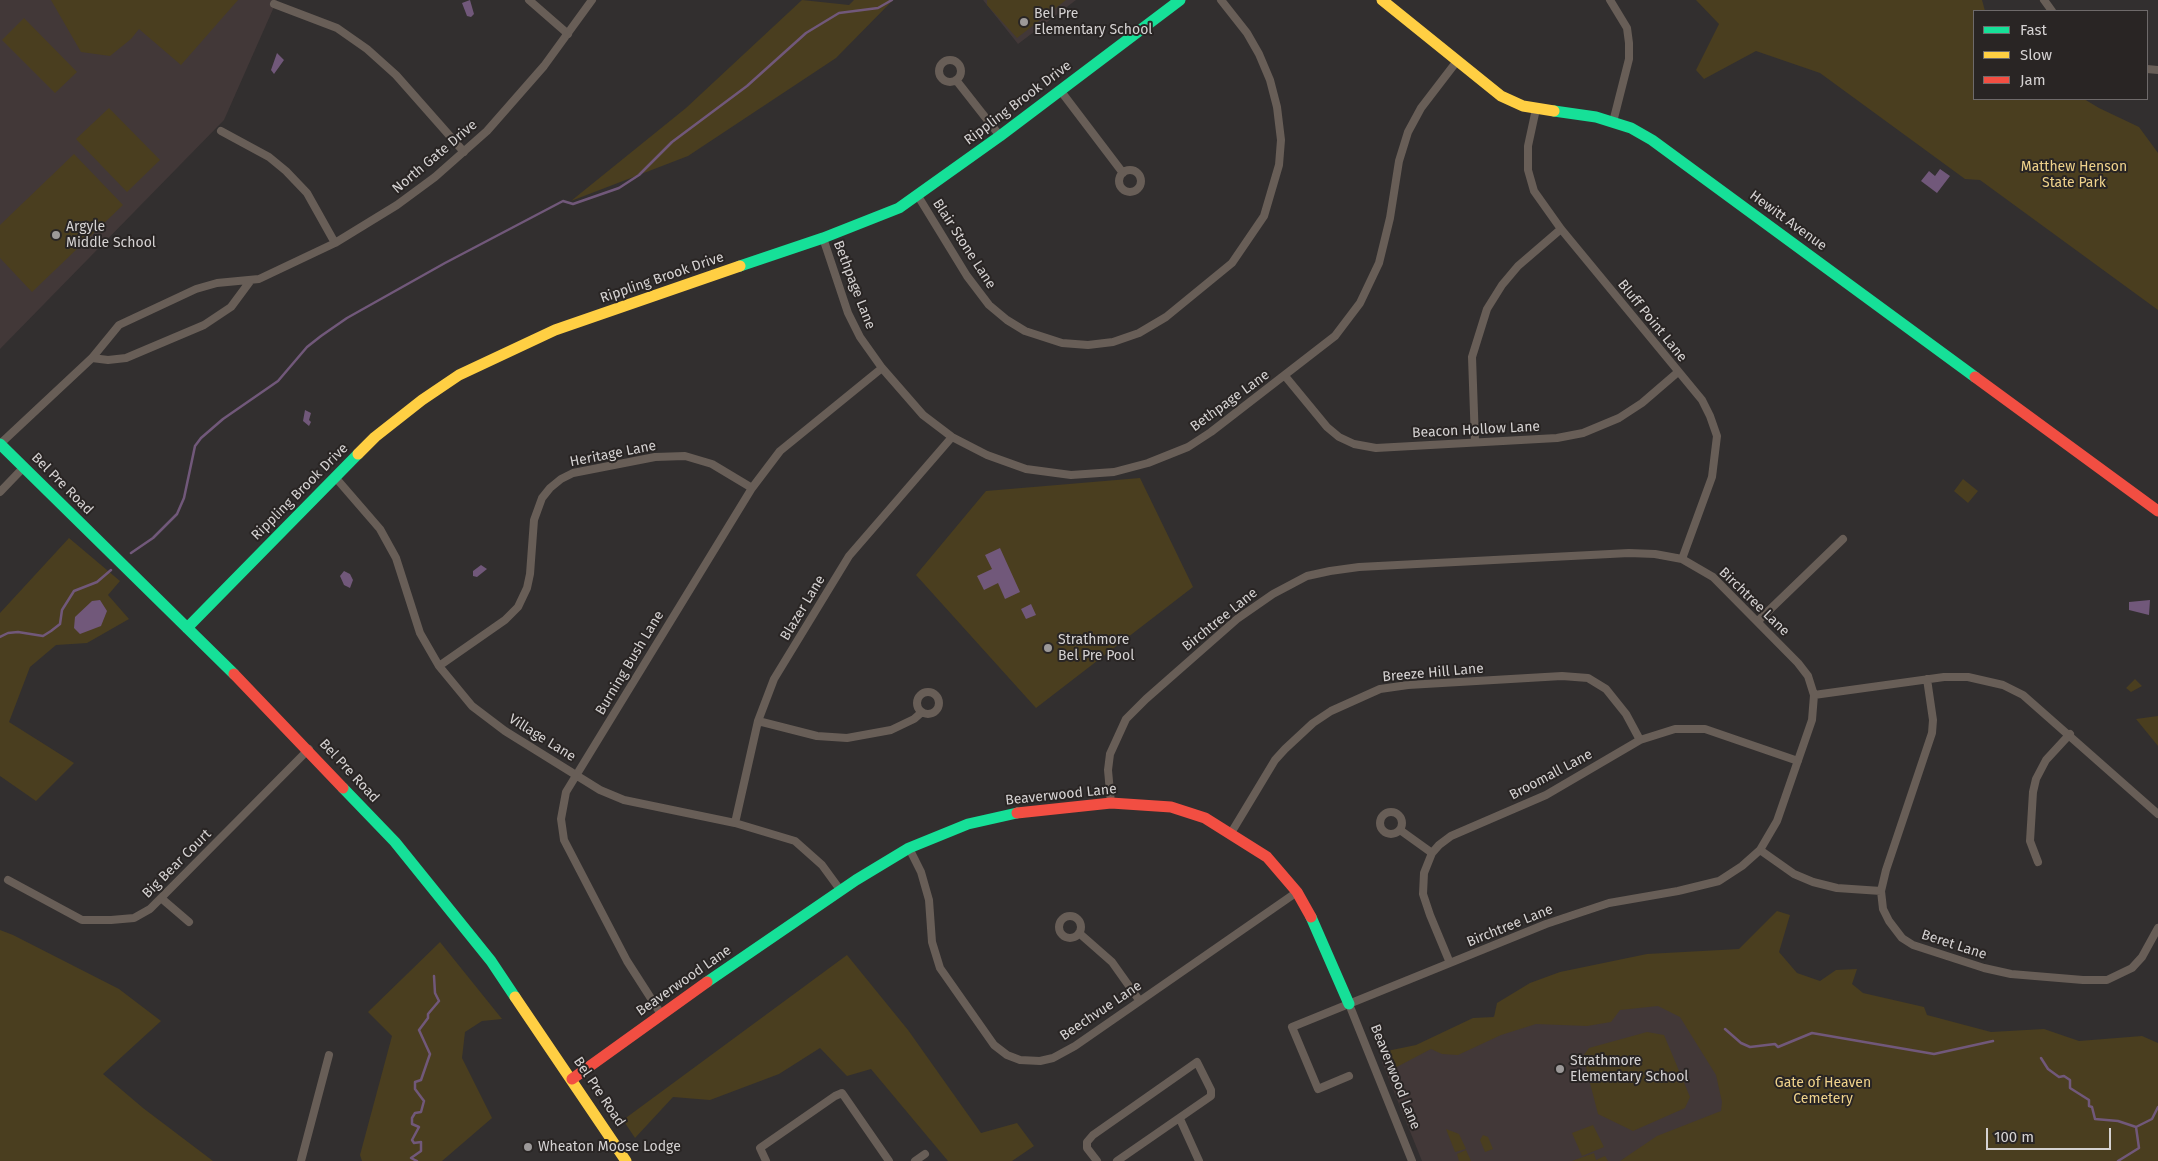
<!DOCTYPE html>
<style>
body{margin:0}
#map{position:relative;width:2158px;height:1161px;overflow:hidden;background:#322f2f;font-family:"Fira Sans",sans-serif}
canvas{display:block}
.legend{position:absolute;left:1973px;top:10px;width:175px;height:90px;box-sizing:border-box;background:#292524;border:1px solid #6e6a6a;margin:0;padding:6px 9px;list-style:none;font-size:15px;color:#d5d2d2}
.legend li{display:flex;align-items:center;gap:10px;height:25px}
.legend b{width:25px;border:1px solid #6e6a6a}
.scale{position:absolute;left:1986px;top:1128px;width:125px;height:22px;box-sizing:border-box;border:2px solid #d5d2d2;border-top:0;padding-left:6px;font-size:15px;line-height:18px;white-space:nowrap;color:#d5d2d2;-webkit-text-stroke:4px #292524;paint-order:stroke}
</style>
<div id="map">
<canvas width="2158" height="1161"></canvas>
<ul class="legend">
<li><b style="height:6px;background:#16e098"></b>Fast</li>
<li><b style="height:6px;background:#ffcf43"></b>Slow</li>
<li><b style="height:6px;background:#f24e42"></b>Jam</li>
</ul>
<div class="scale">100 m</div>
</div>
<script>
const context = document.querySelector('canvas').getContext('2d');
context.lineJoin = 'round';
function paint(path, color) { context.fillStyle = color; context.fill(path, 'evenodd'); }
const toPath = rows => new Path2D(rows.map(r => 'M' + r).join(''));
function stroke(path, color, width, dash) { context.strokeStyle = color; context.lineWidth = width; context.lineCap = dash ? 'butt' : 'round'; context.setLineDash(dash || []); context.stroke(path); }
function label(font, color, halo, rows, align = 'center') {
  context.font = font + ' "Fira Sans",sans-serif'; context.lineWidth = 4; context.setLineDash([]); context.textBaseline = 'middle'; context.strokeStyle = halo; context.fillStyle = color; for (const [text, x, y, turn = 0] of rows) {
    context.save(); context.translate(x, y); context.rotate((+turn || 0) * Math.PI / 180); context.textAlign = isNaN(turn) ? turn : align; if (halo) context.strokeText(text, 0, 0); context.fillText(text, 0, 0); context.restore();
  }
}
paint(toPath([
 [0,0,277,0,224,120,0,349],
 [983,0,1076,0,1018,44],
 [1601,973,1712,997,1726,1116,1623,1159,1622,1161,1422,1161,1382,1062]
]), '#423838');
paint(toPath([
 [51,0,238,0,181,65,139,29,131,39,110,56,81,52],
 [802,0,849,5,854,0,893,0,836,58,688,156,571,201,686,108],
 [987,0,1066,0,1017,38,987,5],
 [1696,0,1982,0,1985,11,1974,11,1974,99,2084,99,2099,108,2139,127,2158,153,2158,310,1980,180,1965,179,1820,73,1756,51,1704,79,1696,70,1719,24],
 [24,18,77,72,55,93,2,40],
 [109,108,160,160,127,192,76,139],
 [74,154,123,205,32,292,0,258,0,225],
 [1140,478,1193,587,1036,708,916,575,986,491],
 [1963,479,1978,491,1968,503,1954,491],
 [69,538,120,581,108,595,129,619,87,643,56,645,30,667,9,722,74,763,36,801,0,776,0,613],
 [2135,679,2142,686,2131,692,2126,688],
 [2158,716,2158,746,2136,719],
 [1777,911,1790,915,1779,952,1797,973,1820,981,1836,970,1857,969,1852,984,1863,993,1924,1007,1927,1015,1991,1032,2044,1029,2079,1041,2142,1036,2158,1043,2158,1161,1620,1161,1657,1136,1721,1111,1722,1102,1716,1075,1680,1017,1658,1006,1620,1010,1611,1022,1587,1026,1536,1024,1501,1035,1458,1055,1442,1054,1431,1049,1391,1070,1387,1051,1416,1045,1473,1018,1494,1017,1497,1003,1530,983,1560,972,1647,954,1739,949],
 [0,930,13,935,119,989,161,1021,103,1074,143,1108,213,1161,0,1161],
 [440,942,502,1019,482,1021,465,1032,462,1058,492,1118,442,1161,362,1161,360,1155,392,1036,368,1012],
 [847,955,908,1030,981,1133,1017,1123,1034,1146,1012,1161,948,1161,871,1069,847,1076,820,1048,779,1074,710,1100,673,1097,635,1138,623,1120],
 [1647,1032,1664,1035,1690,1097,1685,1108,1633,1131,1598,1114,1583,1056,1589,1048],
 [1593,1125,1604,1147,1582,1156,1572,1133],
 [1446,1129,1459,1134,1466,1149,1455,1152],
 [1483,1135,1488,1137,1493,1149,1485,1152,1480,1140],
 [1466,1150,1471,1161,1459,1161,1457,1154],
 [1594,1153,1596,1160,1605,1156,1608,1161,1572,1161]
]), '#4a3e1f');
paint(toPath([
 [470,0,474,14,471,17,467,16,462,3],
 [277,53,284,60,274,74,271,70],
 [1940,169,1950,176,1937,193,1921,181,1929,171,1935,176],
 [305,410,311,413,309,420,311,422,309,426,303,421],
 [1000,548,1020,592,1005,599,998,583,984,590,977,576,992,569,985,555],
 [481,565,487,569,477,577,473,576,473,571],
 [344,571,350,574,353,580,350,588,344,585,340,576],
 [100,600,107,611,101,626,80,634,74,628,75,617,92,601],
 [2150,600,2149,615,2129,610,2129,602],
 [1031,604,1036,615,1026,619,1021,609]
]), '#71587a');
stroke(toPath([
 [131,553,153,538,177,514,184,498,195,446,201,438,223,419,278,381,307,347,321,336,347,318,445,263,563,201,573,204,619,188,639,175,672,142,747,86,806,33,839,13,878,8,892,0],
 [0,637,8,633,18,632,43,636,51,631,60,624,62,610,74,591,97,582,111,570],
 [1725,1029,1741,1043,1750,1047,1775,1044,1778,1047,1812,1033,1934,1054,1993,1041],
 [2041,1058,2048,1069,2059,1077,2064,1076,2070,1080,2070,1088,2089,1100,2089,1106,2092,1107,2095,1119,2118,1121,2136,1127],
 [417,1161,411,1158,421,1151,421,1142,414,1143,412,1140,419,1127,412,1124,412,1118,415,1113,421,1112,424,1101,415,1089,415,1082,421,1080,430,1054,419,1030,428,1018,428,1014,439,1001,435,993,434,976],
 [2118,1161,2139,1148,2136,1127,2152,1119,2158,1107]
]), '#71587a', 2.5);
stroke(toPath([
 [529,0,568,34],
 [1610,0,1627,28,1629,43,1629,59,1613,122],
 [2044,0,2052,11],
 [274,4,337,28,367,49,396,75,464,152],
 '939 71a11 11 0 1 1 22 0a11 11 0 1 1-22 0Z',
 [2147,69,2158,70],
 [956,80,1000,136],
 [1060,90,1123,173],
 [1536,109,1528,146,1528,170,1534,191,1561,229,1702,400,1710,416,1717,436,1712,477,1682,559],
 [221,131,269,157,286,171,307,193,335,243],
 '1119 181a11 11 0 1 1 22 0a11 11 0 1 1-22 0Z',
 [918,196,967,276,989,305,1007,320,1025,331,1062,343,1088,345,1113,342,1139,333,1166,317,1232,263,1264,216,1279,165,1281,140,1277,107,1270,80,1259,54,1247,33,1221,0],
 [823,238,848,313,860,337,882,368,923,415,952,437,987,455,1026,469,1071,475,1114,472,1148,463,1188,447,1211,432,1335,336,1360,303,1379,263,1390,218,1399,161,1408,132,1421,108,1457,61],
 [92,358,108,360,126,358,204,325,231,307,251,280],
 [1285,376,1327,427,1339,437,1354,444,1376,448,1557,438,1583,433,1619,418,1642,403,1678,372],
 [1475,441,1472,357,1487,309,1502,285,1518,266,1561,229],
 [0,444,92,358,119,325,196,289,217,283,259,279,335,243,397,205,435,177,487,131,544,66,592,0],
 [335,477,380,529,396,558,420,633,439,666,472,706,505,731,600,790,624,800,735,823,795,841,822,865,841,891],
 [0,492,24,467],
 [1758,621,1843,539],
 [439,666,505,620,518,607,527,588,530,574,534,520,542,498,550,488,561,479,573,473,655,457,685,456,712,464,752,488],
 [1927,679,1933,720,1932,733,1886,870,1881,891,1883,909,1889,921,1902,938,1913,945,1984,968,2011,974,2083,980,2107,980,2132,968,2142,957,2158,928],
 '917 703a11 11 0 1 1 22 0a11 11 0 1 1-22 0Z',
 [1814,695,1944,677,1968,677,2003,685,2023,695,2158,814],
 [758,721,817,736,847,738,891,730,914,719,922,712],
 [1111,803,1108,770,1110,754,1126,719,1146,699,1237,619,1273,594,1307,576,1330,571,1359,567,1629,553,1655,554,1682,559,1713,577,1798,663,1808,676,1814,695,1812,720,1777,821,1760,850,1742,866,1719,881,1678,891,1609,903,1546,924,1292,1027,1318,1089,1349,1076],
 '1380 823a11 11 0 1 1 22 0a11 11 0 1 1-22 0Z',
 [735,823,758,721,774,679,849,556,952,437],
 [1400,830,1432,853],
 [1231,833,1275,760,1285,749,1313,723,1331,711,1380,689,1408,685,1562,676,1588,678,1606,689,1626,714,1640,740],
 [909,848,921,872,929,900,932,942,940,968,994,1045,1007,1055,1020,1060,1040,1061,1053,1058,1075,1046,1297,892],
 [1760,850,1794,874,1813,882,1837,888,1881,891],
 [2038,862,2030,841,2033,792,2036,779,2046,760,2070,734],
 [8,880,82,920,111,920,134,918,150,909,309,749],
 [161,898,189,922],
 '1059 927a11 11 0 1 1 22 0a11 11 0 1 1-22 0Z',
 [1079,933,1112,962,1139,1000],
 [1450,963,1430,915,1423,894,1424,873,1432,853,1439,845,1451,836,1546,795,1640,740,1675,729,1705,729,1798,761],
 [1349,1004,1412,1161],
 [661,1014,627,961,564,840,561,819,566,792,752,488,780,451,882,368],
 [1180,1119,1199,1161],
 [301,1161,329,1055],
 [766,1161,760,1148,835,1096,842,1093,889,1161],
 [915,1161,925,1154],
 [1097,1161,1087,1148,1087,1142,1093,1135,1197,1062,1211,1090,1211,1096,1117,1161]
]), '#685e57', 8);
stroke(toPath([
 [1554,111,1596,117,1631,128,1652,140,1975,377],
 [740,266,823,238,899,208,1000,136,1180,0],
 [0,444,234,674],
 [187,628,358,454],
 [343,788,395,842,491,961,515,997],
 [1311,917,1349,1004],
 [707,982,856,880,909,848,968,824,1017,813]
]), '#16e098', 11);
stroke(toPath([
 [1382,0,1501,96,1523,106,1554,111],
 [358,454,375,437,422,400,459,375,555,330,740,266],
 [515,997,626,1161]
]), '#ffcf43', 11);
stroke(toPath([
 [1975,377,2158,511],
 [234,674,343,788],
 [1017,813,1111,803,1171,807,1205,818,1267,857,1297,892,1311,917],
 [572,1079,707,982]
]), '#f24e42', 11);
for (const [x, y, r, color] of [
 [1024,22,5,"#9c9999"],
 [56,235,5,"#9c9999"],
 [1048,648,5,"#9c9999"],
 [1560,1069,5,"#9c9999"],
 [528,1147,5,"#9c9999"]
]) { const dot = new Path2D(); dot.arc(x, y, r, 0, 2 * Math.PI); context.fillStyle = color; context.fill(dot); stroke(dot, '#292524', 2); }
label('14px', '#d5d2d2', '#292524', [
 ["Bel Pre",1034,14],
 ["Elementary School",1034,30],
 ["Argyle",66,227],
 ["Middle School",66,243],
 ["Strathmore",1058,640],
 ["Bel Pre Pool",1058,656],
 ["Strathmore",1570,1061],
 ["Elementary School",1570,1077],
 ["Wheaton Moose Lodge",538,1147]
], 'left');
label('14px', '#d5d2d2', '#292524', [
 ["Rippling Brook Drive",1018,103,-37],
 ["North Gate Drive",435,157,-40],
 ["Hewitt Avenue",1788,221,36],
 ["Blair Stone Lane",964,244,57],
 ["Rippling Brook Drive",662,278,-19],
 ["Bethpage Lane",854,285,69],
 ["Bluff Point Lane",1652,321,51],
 ["Bethpage Lane",1230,401,-36],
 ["Beacon Hollow Lane",1476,430,-3],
 ["Heritage Lane",613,454,-11],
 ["Bel Pre Road",62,484,45],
 ["Rippling Brook Drive",300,492,-45],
 ["Birchtree Lane",1754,602,44],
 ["Blazer Lane",803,608,-59],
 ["Birchtree Lane",1220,620,-39],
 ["Burning Bush Lane",630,663,-59],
 ["Breeze Hill Lane",1433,673,-5],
 ["Village Lane",542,738,32],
 ["Bel Pre Road",349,771,47],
 ["Broomall Lane",1551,775,-28],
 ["Beaverwood Lane",1061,795,-6],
 ["Big Bear Court",177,864,-45],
 ["Birchtree Lane",1510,926,-22],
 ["Beret Lane",1954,945,18],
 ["Beaverwood Lane",684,981,-35],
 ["Beechvue Lane",1101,1011,-34],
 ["Beaverwood Lane",1395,1077,68],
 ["Bel Pre Road",599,1092,56]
]);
label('14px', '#efd28b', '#292524', [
 ["Matthew Henson",2074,167],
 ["State Park",2074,183],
 ["Gate of Heaven",1823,1083],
 ["Cemetery",1823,1099]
]);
</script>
